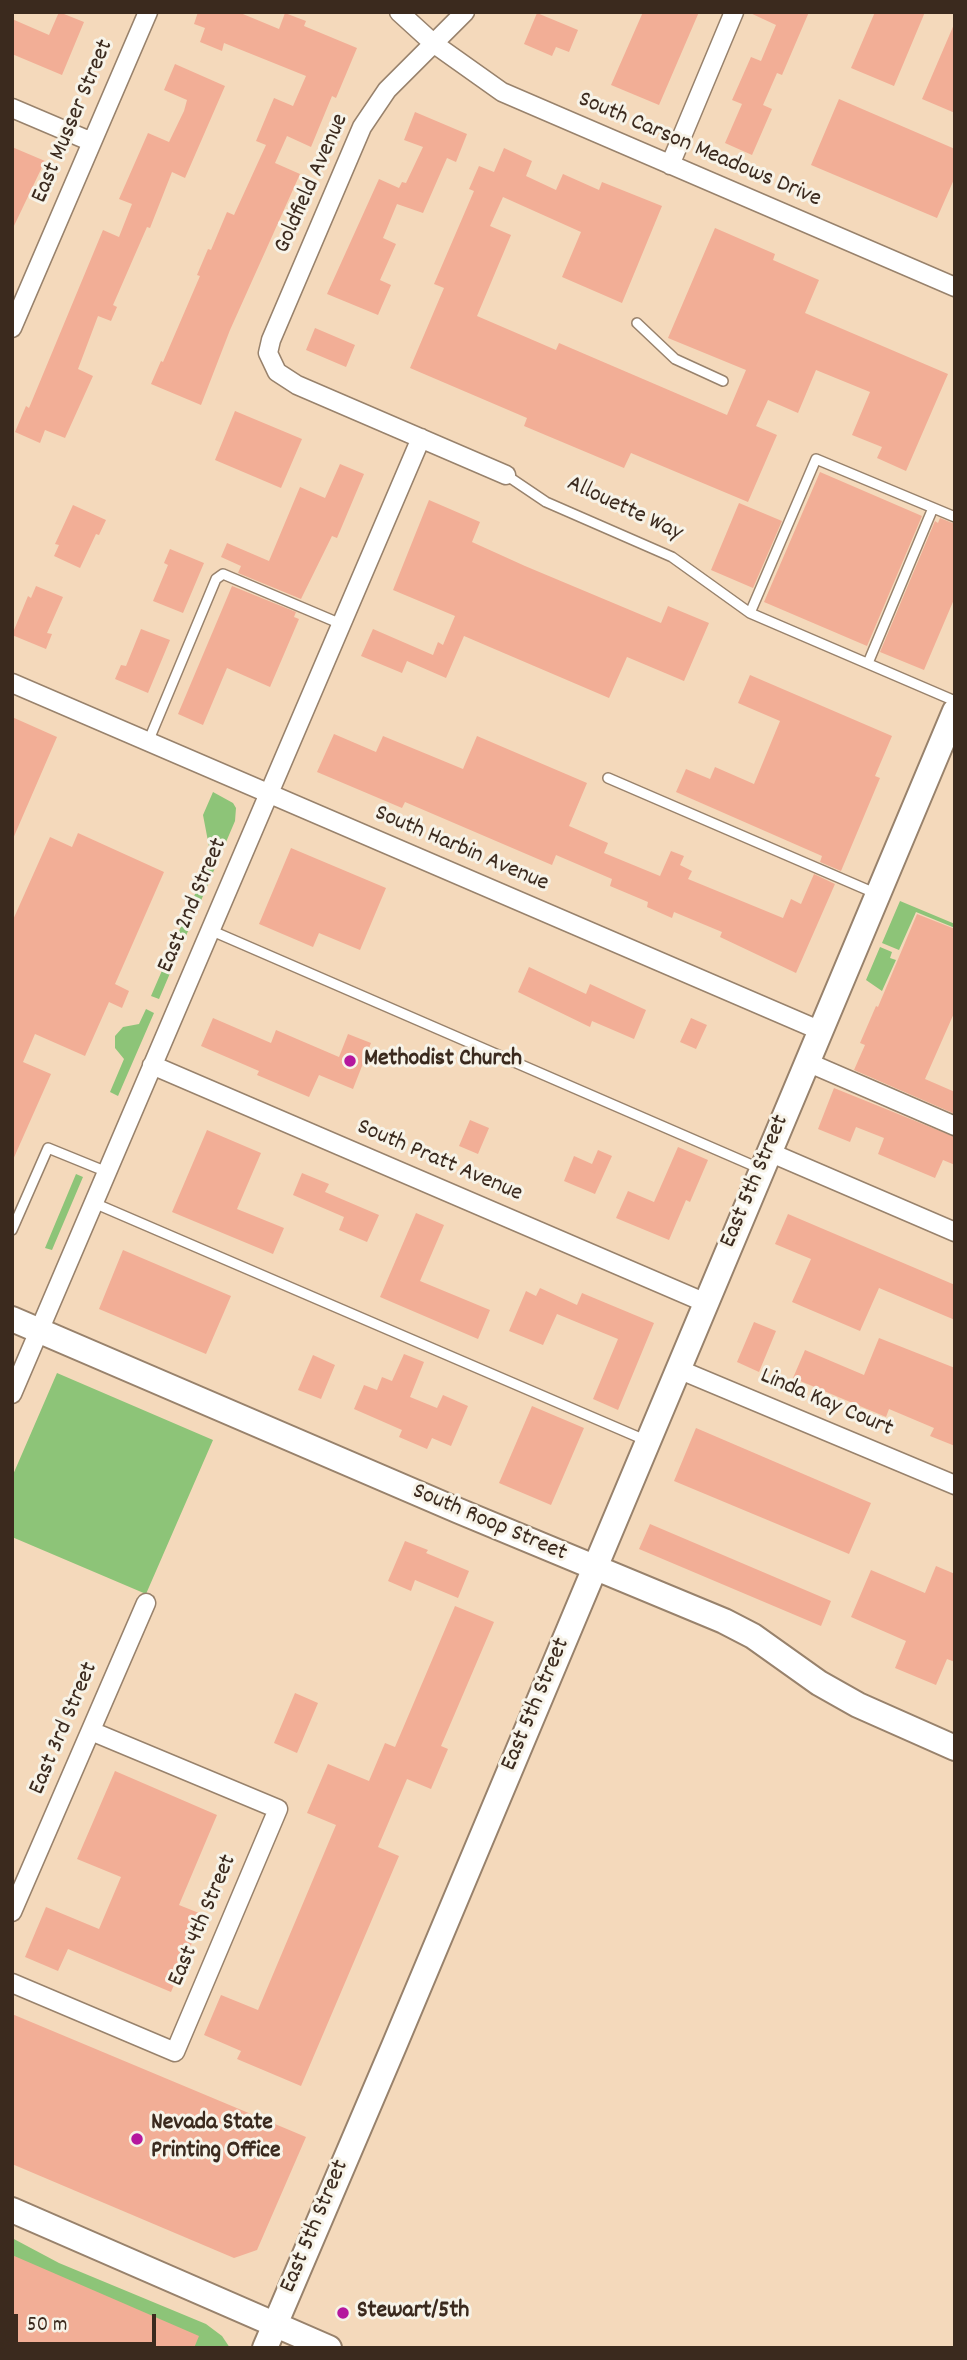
<!DOCTYPE html>
<style>
body{margin:0}
#map{position:relative;width:967px;height:2360px;overflow:hidden;background:#f4d9bb;font-family:Dekko,sans-serif}
canvas{display:block}
.frame{position:absolute;inset:0;border:14px solid #3b2a1e;pointer-events:none}
.scale{position:absolute;left:14px;top:2314px;width:142px;height:32px;box-sizing:border-box;border:4px solid #3b2a1e;border-top:0;padding-left:9px;font-size:21px;line-height:24px;white-space:nowrap;color:#3b2a1e;-webkit-text-stroke:5px #f7f3e8;paint-order:stroke}
</style>
<div id="map">
<canvas width="967" height="2360"></canvas>
<div class="frame"></div>
<div class="scale">50 m</div>
</div>
<script>
const context = document.querySelector('canvas').getContext('2d');
context.lineJoin = 'round';
function paint(path, color) { context.fillStyle = color; context.fill(path, 'evenodd'); }
const toPath = rows => new Path2D(rows.map(r => 'M' + r).join(''));
function stroke(path, color, width, dash) { context.strokeStyle = color; context.lineWidth = width; context.lineCap = dash ? 'butt' : 'round'; context.setLineDash(dash || []); context.stroke(path); }
function label(font, color, halo, rows, align = 'center') {
  context.font = font + ' Dekko,sans-serif'; context.lineWidth = 6; context.setLineDash([]); context.textBaseline = 'middle'; context.strokeStyle = halo; context.fillStyle = color; for (const [text, x, y, turn = 0] of rows) {
    context.save(); context.translate(x, y); context.rotate((+turn || 0) * Math.PI / 180); context.textAlign = isNaN(turn) ? turn : align; if (halo) context.strokeText(text, 0, 0); context.fillText(text, 0, 0); context.restore();
  }
}
paint(toPath([
 [213,792,233,803,236,808,235,821,159,999,151,996,211,857,203,815],
 [900,901,955,924,955,928,916,912,899,950,882,943],
 [880,947,892,952,890,958,896,960,882,991,866,980],
 [146,1009,154,1013,118,1096,110,1092,124,1059,115,1048,115,1036,123,1027,139,1024],
 [76,1174,83,1177,52,1250,45,1248],
 [57,1373,213,1440,146,1594,12,1537,12,1477],
 [12,2238,59,2263,206,2324,222,2336,230,2348,12,2348]
]), '#8dc478');
paint(toPath([
 [59,12,84,22,62,75,12,54,12,19,49,35],
 [198,12,238,12,279,29,285,13,306,21,304,26,357,48,336,98,332,96,311,147,287,136,275,163,300,174,230,330,201,405,151,384,161,361,163,362,200,276,197,275,208,249,211,250,227,212,234,215,266,145,256,141,274,98,293,106,306,76,224,43,222,51,200,42,205,28,194,24],
 [643,12,699,12,659,105,611,85],
 [748,12,809,12,782,75,777,73,763,105,772,109,752,155,725,143,742,104,732,100,751,57,761,61,776,25],
 [875,12,925,12,894,86,851,68],
 [537,13,578,30,569,52,556,47,552,56,524,44],
 [955,22,955,113,922,99],
 [175,64,225,86,185,178,172,172,150,228,147,227,113,305,117,307,111,321,98,316,78,369,93,376,65,438,45,430,40,443,15,432,26,406,29,408,103,230,119,237,132,204,119,199,148,133,169,142,184,111,187,100,164,90],
 [839,99,955,149,955,177,937,218,811,165],
 [415,112,467,134,456,162,447,158,423,213,397,204,383,238,396,244,380,280,391,285,378,315,327,294,379,179,399,188,402,182,406,183,423,147,404,140],
 [12,147,45,161,12,230],
 [504,148,532,161,526,176,556,190,563,174,599,190,602,182,662,206,622,303,562,277,581,232,503,197,490,226,511,235,477,316,556,350,559,343,727,415,746,370,668,338,715,228,775,254,773,260,819,280,805,313,948,374,906,471,877,458,882,447,852,435,870,392,816,370,798,413,768,400,756,426,777,435,748,502,631,453,624,468,524,426,527,418,410,368,444,288,434,284,474,191,469,189,479,166,494,172],
 [315,328,355,345,346,367,306,350],
 [235,411,302,439,281,488,215,460],
 [340,464,364,474,337,538,332,536,301,599,238,573,241,566,221,557,227,543,269,561,300,487,325,498],
 [820,472,922,516,867,646,764,602],
 [429,500,480,522,472,542,525,566,661,623,668,606,709,623,684,681,627,657,609,698,464,636,446,678,407,661,402,673,361,656,373,629,433,655,438,642,443,645,455,616,393,590],
 [739,503,782,521,753,588,711,570],
 [73,505,106,520,99,535,96,534,80,568,54,556,59,545,55,544],
 [940,518,955,524,955,597,924,670,880,652,935,521,938,523],
 [170,549,204,563,183,613,153,601,168,565,164,563],
 [36,586,63,597,47,633,52,634,46,649,12,635,28,596,31,598],
 [232,586,296,612,294,617,299,619,270,687,227,668,203,725,178,714],
 [141,629,170,640,148,693,115,679,121,665,126,666],
 [750,675,892,736,875,776,880,778,841,871,820,862,822,856,676,792,686,769,710,779,715,767,754,784,780,721,738,703],
 [12,717,57,737,12,841],
 [334,734,376,752,383,736,463,769,477,736,587,783,569,826,608,843,604,853,660,876,671,851,684,856,680,865,692,871,688,879,783,918,791,899,801,904,814,874,835,884,796,973,720,937,722,932,674,912,672,918,647,907,648,902,610,886,612,879,556,855,552,865,405,802,402,808,317,772],
 [78,833,164,872,115,984,129,991,122,1008,109,1002,85,1056,35,1034,23,1062,51,1074,12,1162,12,922,50,837,72,847],
 [291,848,386,888,360,950,319,933,313,947,259,924],
 [917,914,955,929,955,1011,925,1079,955,1092,955,1114,854,1070,865,1045,860,1043,876,1006,878,1007],
 [529,967,586,994,590,984,646,1010,634,1039,592,1021,590,1027,518,992],
 [213,1018,271,1043,276,1030,339,1057,348,1034,371,1043,353,1089,319,1075,309,1097,257,1075,259,1071,201,1046],
 [691,1018,707,1025,696,1049,680,1042],
 [834,1088,955,1137,955,1165,943,1160,935,1178,878,1154,884,1138,856,1127,850,1142,818,1129],
 [470,1120,489,1128,478,1154,459,1146],
 [207,1130,261,1153,237,1209,284,1228,273,1254,172,1212],
 [678,1147,708,1160,690,1202,686,1200,669,1240,616,1218,628,1191,654,1202],
 [598,1150,612,1156,595,1194,564,1181,574,1156,592,1164],
 [302,1173,329,1184,325,1192,379,1215,367,1242,339,1230,344,1217,293,1195],
 [416,1213,444,1225,420,1281,490,1310,478,1339,380,1297],
 [788,1214,955,1285,955,1320,879,1288,860,1331,792,1302,811,1259,775,1244],
 [123,1250,231,1296,206,1354,99,1309],
 [540,1288,577,1305,582,1293,654,1323,618,1410,593,1399,618,1339,557,1314,543,1345,509,1331,526,1291,536,1296],
 [754,1322,776,1331,759,1372,737,1362],
 [879,1338,955,1368,955,1446,930,1436,934,1428,889,1409,886,1417,793,1378,805,1350,864,1375],
 [404,1354,424,1362,410,1397,437,1408,443,1395,468,1406,451,1446,432,1438,427,1449,399,1437,402,1430,354,1409,364,1385,377,1390,382,1377,392,1381],
 [313,1355,335,1365,321,1399,298,1390],
 [532,1406,584,1428,551,1505,499,1483],
 [696,1428,871,1503,849,1554,674,1481],
 [650,1524,831,1601,821,1626,639,1549],
 [405,1541,428,1550,426,1553,469,1571,458,1598,415,1580,411,1591,388,1581],
 [936,1566,955,1574,955,1662,947,1659,936,1685,895,1668,906,1641,851,1617,871,1570,925,1593],
 [455,1606,494,1622,441,1746,448,1749,431,1789,407,1779,378,1847,399,1856,301,2086,237,2059,241,2051,204,2035,221,1995,258,2010,336,1825,307,1813,328,1764,369,1781,385,1743,395,1747],
 [295,1693,318,1703,297,1753,274,1743],
 [115,1771,217,1815,179,1905,204,1915,171,1992,68,1949,58,1971,25,1957,46,1907,99,1929,121,1877,77,1859],
 [12,2014,306,2137,257,2250,234,2258,12,2164],
 [12,2255,199,2336,194,2348,12,2348]
]), '#f2ae96');
const lane = toPath([
 [637,323,675,359,723,381],
 [506,475,546,502,672,557,750,613,955,701],
 [750,613,816,459,955,517],
 [868,663,933,508],
 [148,742,216,579,223,574,341,624],
 [608,778,877,894],
 [210,930,761,1169],
 [94,1203,645,1440],
 [12,1230,48,1148,107,1172]
]);
const street = toPath([
 [399,12,433,43,502,92,955,287],
 [465,12,387,90,362,127,271,340,268,353,277,372,297,385,506,475],
 [12,108,92,142],
 [670,165,734,12],
 [12,328,148,12],
 [12,683,821,1031],
 [807,1062,955,1126],
 [152,1065,706,1303],
 [769,1152,955,1232],
 [678,1369,955,1485],
 [12,1394,421,438],
 [12,1912,146,1603],
 [12,1983,175,2052,278,1809,91,1731]
]);
const secondary = toPath([
 [12,1319,459,1511,724,1621,753,1636,819,1683,858,1705,955,1748],
 [12,2210,329,2348],
 [265,2348,394,2046,955,711]
]);
stroke(lane, '#98826c', 12);
stroke(street, '#98826c', 21);
stroke(secondary, '#98826c', 28);
stroke(lane, '#fff', 9);
stroke(street, '#fff', 18);
stroke(secondary, '#fff', 24);
for (const [x, y, r, color] of [
 [350,1061,7,"#b5179e"],
 [137,2139,7,"#b5179e"],
 [343,2313,7,"#b5179e"]
]) { const dot = new Path2D(); dot.arc(x, y, r, 0, 2 * Math.PI); context.fillStyle = color; context.fill(dot); stroke(dot, '#f7f3e8', 2.5); }
label('24px', '#3b2a1e', '#f7f3e8', [
 ["East Musser Street",74,122,-67],
 ["South Carson Meadows Drive",699,151,23],
 ["Goldfield Avenue",313,184,-66],
 ["Allouette Way",624,510,25],
 ["South Harbin Avenue",461,850,23],
 ["East 2nd Street",194,906,-67],
 ["South Pratt Avenue",439,1162,23],
 ["East 5th Street",756,1182,-67],
 ["Linda Kay Court",826,1404,23],
 ["South Roop Street",489,1524,23],
 ["East 5th Street",537,1705,-67],
 ["East 3rd Street",65,1729,-67],
 ["East 4th Street",204,1921,-67],
 ["East 5th Street",316,2227,-67]
]);
label('bold 24px', '#3b2a1e', '#f7f3e8', [
 ["Methodist Church",364,1061],
 ["Nevada State",151,2125],
 ["Printing Office",151,2153],
 ["Stewart/5th",357,2313]
], 'left');
</script>
